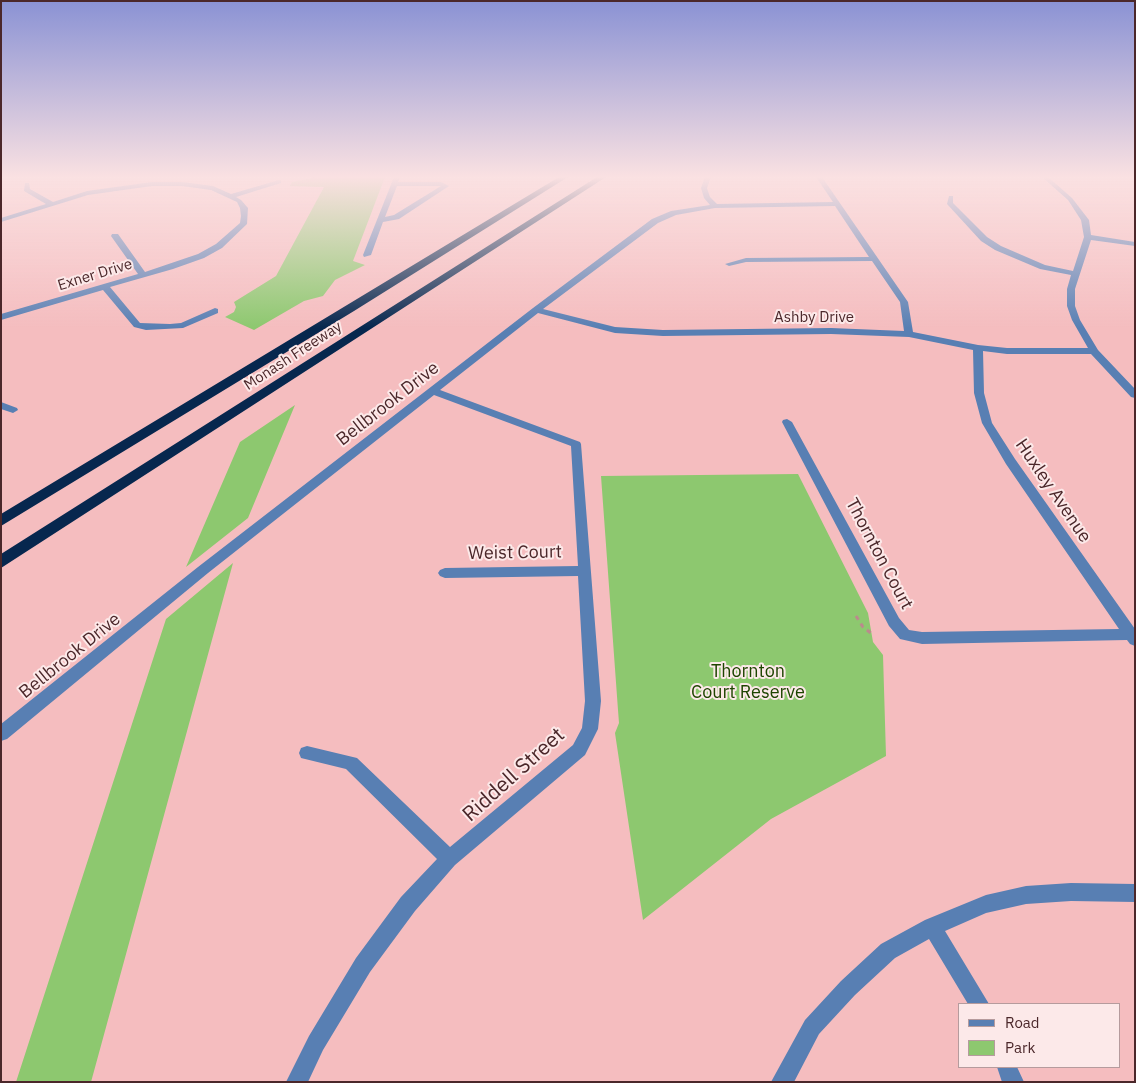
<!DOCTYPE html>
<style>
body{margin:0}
#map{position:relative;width:1136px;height:1083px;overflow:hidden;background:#f5bdbf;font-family:"IBM Plex Sans",sans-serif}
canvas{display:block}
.frame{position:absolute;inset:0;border:2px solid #4b272a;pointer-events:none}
.legend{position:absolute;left:958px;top:1003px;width:162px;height:65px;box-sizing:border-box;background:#fce9e9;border:1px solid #b59b9d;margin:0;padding:6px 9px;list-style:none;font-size:15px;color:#4b272a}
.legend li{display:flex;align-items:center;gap:10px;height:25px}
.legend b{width:25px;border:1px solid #b59b9d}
</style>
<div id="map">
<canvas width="1136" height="1083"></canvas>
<div class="frame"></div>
<ul class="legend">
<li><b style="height:6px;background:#587fb3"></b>Road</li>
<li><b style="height:14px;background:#8dc86f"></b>Park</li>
</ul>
</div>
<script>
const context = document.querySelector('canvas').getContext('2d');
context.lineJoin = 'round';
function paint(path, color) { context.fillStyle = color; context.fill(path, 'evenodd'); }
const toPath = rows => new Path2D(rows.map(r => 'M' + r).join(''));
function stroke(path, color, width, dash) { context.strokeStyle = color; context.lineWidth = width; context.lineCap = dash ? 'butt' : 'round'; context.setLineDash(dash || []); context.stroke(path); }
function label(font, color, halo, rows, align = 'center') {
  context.font = font + ' "IBM Plex Sans",sans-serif'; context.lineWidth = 4; context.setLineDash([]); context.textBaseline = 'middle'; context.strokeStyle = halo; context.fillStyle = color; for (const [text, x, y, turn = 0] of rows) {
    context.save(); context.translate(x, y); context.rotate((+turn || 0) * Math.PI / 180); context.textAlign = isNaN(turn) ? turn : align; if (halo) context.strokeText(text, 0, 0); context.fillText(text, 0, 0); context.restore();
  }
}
paint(toPath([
 [317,177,385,177,353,261,365,265,335,280,323,296,304,301,254,330,225,317,234,312,236,307,234,302,276,276,324,187,290,186,292,182],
 [295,405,248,518,186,567,240,442],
 [798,474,868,613,873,642,883,655,886,756,771,819,643,920,615,733,619,723,618,710,601,476],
 [233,563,91,1082,16,1082,166,619]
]), '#8dc86f');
stroke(toPath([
 [292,185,325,177]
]), '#bb8a8d', 1, [2.5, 2.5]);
stroke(toPath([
 [856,616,863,627,872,634]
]), '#bb8a8d', 3, [4.5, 4.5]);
paint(toPath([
 [394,177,400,177,398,182,441,182,449,186,399,219,383,222,371,255,364,257,363,255,394,177],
 [397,186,441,186,394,215,385,217,397,186],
 [705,177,711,177,707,188,710,197,717,204,833,202,816,177,822,177,908,302,913,332,978,345,1007,348,1088,348,1072,320,1067,306,1067,289,1071,275,1040,269,995,250,981,241,947,204,949,196,953,196,953,203,987,237,1001,246,1045,265,1073,271,1084,237,1081,220,1068,200,1042,177,1048,177,1072,198,1089,220,1091,235,1135,242,1135,246,1091,240,1075,289,1075,306,1080,320,1098,350,1135,389,1135,398,1131,397,1091,354,1007,354,983,351,984,393,992,423,1015,459,1135,629,1135,646,1130,644,1127,640,922,644,900,639,889,626,782,422,783,420,787,419,792,422,899,618,909,630,922,632,1119,629,1006,464,982,423,974,393,973,350,909,337,831,334,663,336,615,333,538,313,440,390,580,442,581,444,601,701,598,729,585,755,455,865,415,911,370,972,323,1050,308,1082,286,1082,309,1036,356,958,401,897,437,859,346,769,301,758,299,753,301,748,307,746,357,758,450,847,573,745,582,728,585,701,578,576,445,578,440,576,438,573,440,570,445,568,578,566,571,446,434,395,208,573,7,739,1,741,1,724,198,567,533,308,652,219,671,211,710,205,704,198,701,188,705,177],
 [835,206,869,257,746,258,725,264,729,266,746,262,872,261,900,302,904,331,831,328,663,330,615,327,543,309,658,223,676,215,715,208,835,206],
 [279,180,281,181,281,183,236,197,241,200,248,208,247,224,222,248,204,258,173,269,110,287,140,323,170,324,181,323,215,308,218,309,218,313,183,328,146,330,134,327,103,290,1,320,1,314,138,274,111,236,112,234,118,234,145,272,198,254,216,244,240,223,241,216,240,208,237,202,211,190,182,186,152,186,88,195,1,222,1,218,46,204,24,191,25,183,29,183,30,189,53,202,87,191,152,182,182,182,213,186,231,194,279,180],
 [1,402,17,408,18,410,13,413,1,409,1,402],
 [1071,883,1135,884,1135,902,1071,901,1026,904,986,913,945,931,989,1004,968,1004,929,939,895,958,855,995,819,1034,794,1082,771,1082,805,1020,841,981,881,944,925,920,986,895,1026,886,1071,883],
 [997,1067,1017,1067,1024,1082,1002,1082,997,1067]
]), '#587fb3');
paint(toPath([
 [559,177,568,177,354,311,1,526,1,514,559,177],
 [597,177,606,177,1,568,1,554,597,177]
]), '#07274e');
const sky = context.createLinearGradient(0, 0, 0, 328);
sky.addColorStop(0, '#8a92d4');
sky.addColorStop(0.54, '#fae1e2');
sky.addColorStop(1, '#fae1e200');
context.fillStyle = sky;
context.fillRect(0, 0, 1136, 328);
label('15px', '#4b272a', '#fce9e9', [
 ["Exner Drive",95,275,-17],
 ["Ashby Drive",814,318],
 ["Monash Freeway",293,356,-33]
]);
label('18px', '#4b272a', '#fce9e9', [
 ["Bellbrook Drive",388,404,-38],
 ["Huxley Avenue",1053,491,56],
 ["Weist Court",515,553,-1],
 ["Thornton Court",879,554,62],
 ["Bellbrook Drive",70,656,-39]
]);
label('18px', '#1e4500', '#fce9e9', [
 ["Thornton",748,672],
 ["Court Reserve",748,693]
]);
label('21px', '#4b272a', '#fce9e9', [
 ["Riddell Street",514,775,-42]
]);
</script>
